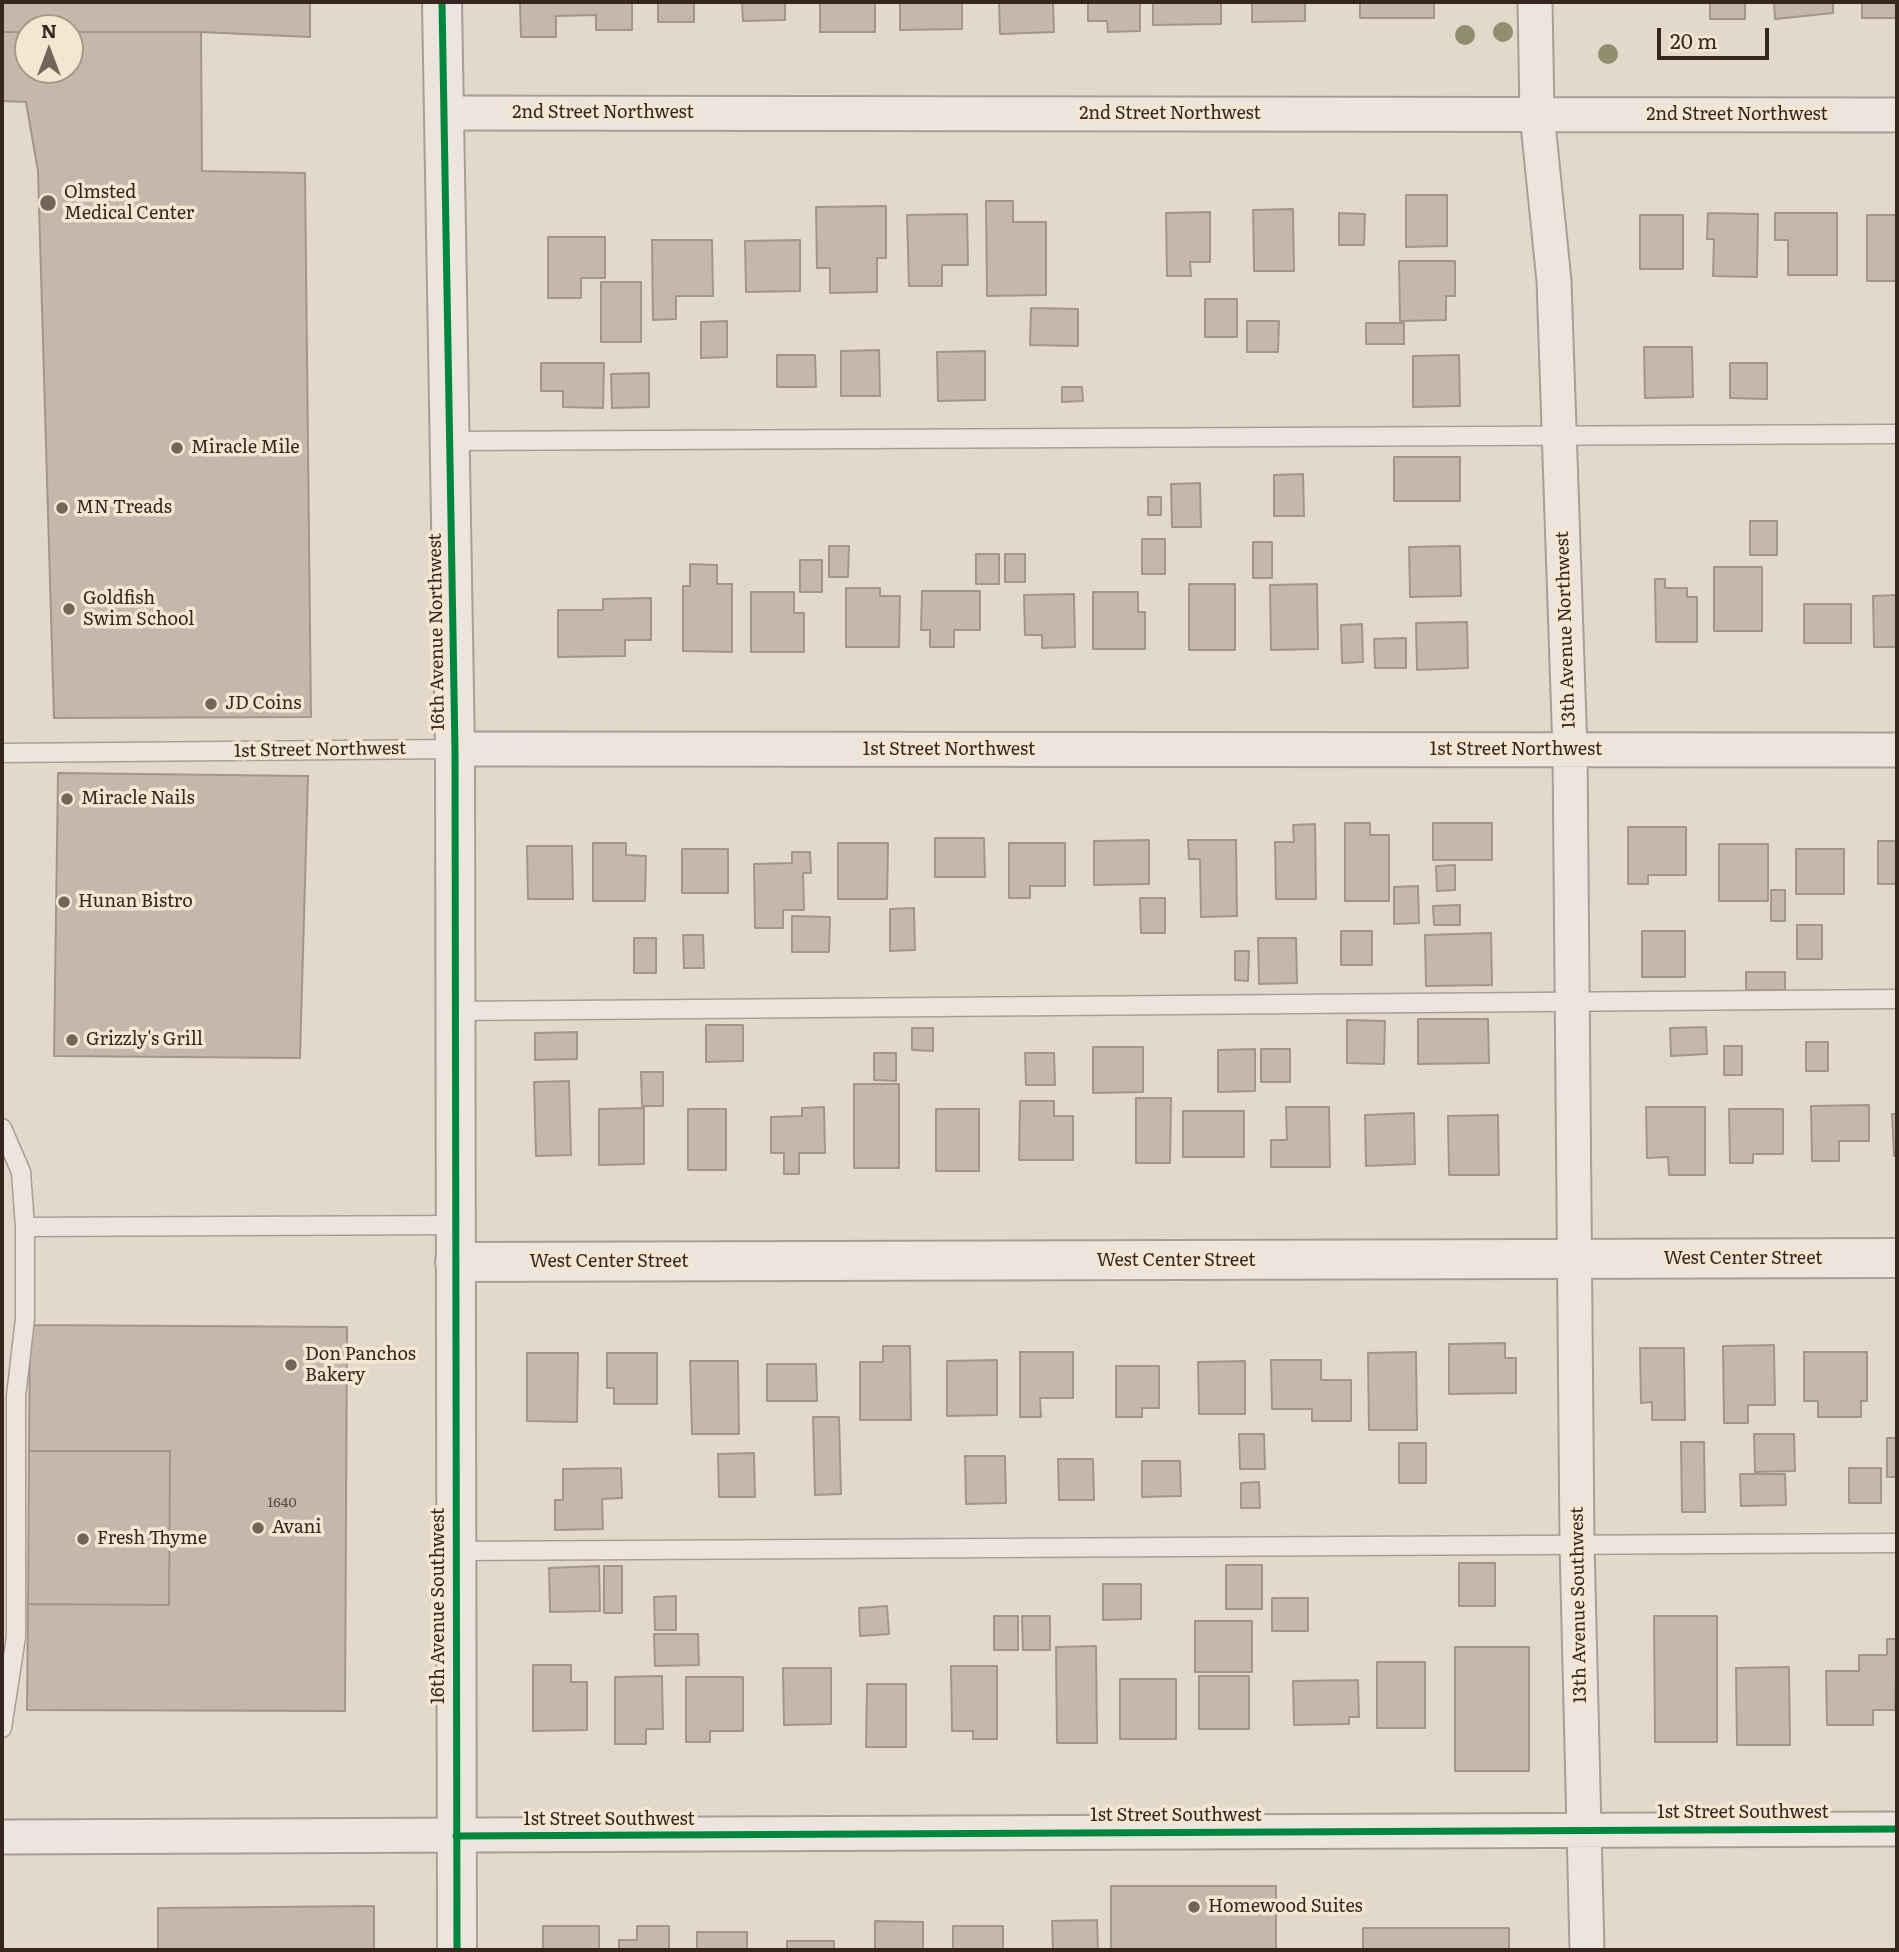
<!DOCTYPE html>
<style>
body{margin:0}
#map{position:relative;width:1899px;height:1952px;overflow:hidden;background:#e3d9cb;font-family:Literata,serif}
canvas{display:block}
.frame{position:absolute;inset:0;border:4px solid #36261d;pointer-events:none}
.north{position:absolute;left:14px;top:14px;width:70px;height:70px;box-sizing:border-box;background:#f4e6d1;border:2px solid #a89989;border-radius:50%;rotate:0deg;font-size:19px;font-weight:700;line-height:28px;text-align:center;color:#36261d}
.north::after{content:'';display:block;margin:auto;width:24px;height:32px;background:#73655a;clip-path:polygon(50% 0,100% 100%,50% 72%,0 100%)}
.scale{position:absolute;left:1657px;top:28px;width:112px;height:32px;box-sizing:border-box;border:4px solid #36261d;border-top:0;padding-left:9px;font-size:21px;line-height:24px;white-space:nowrap;color:#36261d;-webkit-text-stroke:5px #f4e6d1;paint-order:stroke}
</style>
<div id="map">
<canvas width="1899" height="1952"></canvas>
<div class="frame"></div>
<div class="north">N</div>
<div class="scale">20 m</div>
</div>
<script>
const context = document.querySelector('canvas').getContext('2d');
context.lineJoin = 'round';
function paint(path, color) { context.fillStyle = color; context.fill(path, 'evenodd'); }
const toPath = rows => new Path2D(rows.map(r => 'M' + r).join(''));
function stroke(path, color, width, dash) { context.strokeStyle = color; context.lineWidth = width; context.lineCap = dash ? 'butt' : 'round'; context.setLineDash(dash || []); context.stroke(path); }
function label(font, color, halo, rows, align = 'center') {
  context.font = font + ' Literata,serif'; context.lineWidth = 7; context.setLineDash([]); context.textBaseline = 'middle'; context.strokeStyle = halo; context.fillStyle = color; for (const [text, x, y, turn = 0] of rows) {
    context.save(); context.translate(x, y); context.rotate((+turn || 0) * Math.PI / 180); context.textAlign = isNaN(turn) ? turn : align; if (halo) context.strokeText(text, 0, 0); context.fillText(text, 0, 0); context.restore();
  }
}
const building = toPath([
 [2,2,310,2,310,37,201,32,70,32,70,28,28,28,28,32,2,32,2,2],
 [520,2,632,2,632,30,596,30,596,15,556,16,556,37,521,37,520,2],
 [658,2,694,2,694,22,658,22,658,2],
 [742,2,785,2,785,20,743,21,742,2],
 [820,2,875,2,875,32,820,32,820,2],
 [900,2,962,2,962,29,900,30,900,2],
 [999,2,1053,2,1054,32,1000,34,999,2],
 [1088,2,1140,2,1140,31,1108,32,1107,21,1088,21,1088,2],
 [1153,2,1221,2,1221,24,1153,25,1153,2],
 [1252,2,1305,2,1305,21,1252,22,1252,2],
 [1360,2,1434,2,1434,18,1360,18,1360,2],
 [1710,2,1745,2,1745,19,1710,19,1710,2],
 [1774,2,1833,2,1833,13,1775,19,1774,2],
 [1862,2,1897,2,1897,18,1862,18,1862,2],
 [2,32,28,32,28,70,70,70,70,32,201,32,202,171,305,173,311,717,54,718,38,171,26,102,2,101,2,32],
 [1406,195,1447,195,1447,246,1406,247,1406,195],
 [986,201,1013,201,1013,222,1046,222,1046,295,987,296,986,201],
 [886,206,886,258,877,258,877,292,830,293,830,268,817,268,816,207,886,206],
 [1293,209,1294,271,1254,271,1253,210,1293,209],
 [1210,212,1210,262,1190,262,1191,276,1167,276,1166,213,1210,212],
 [1339,213,1365,214,1364,245,1339,245,1339,213],
 [1708,213,1758,214,1757,277,1713,276,1714,239,1707,239,1708,213],
 [1775,213,1837,213,1837,275,1788,275,1788,240,1775,240,1775,213],
 [967,214,968,265,942,265,942,286,909,286,907,215,967,214],
 [1640,215,1683,215,1683,269,1640,269,1640,215],
 [1867,215,1897,215,1897,281,1867,281,1867,215],
 [548,237,605,237,605,278,581,278,581,298,548,298,548,237],
 [652,240,712,240,713,296,676,296,676,319,653,320,652,240],
 [800,240,800,291,746,292,745,241,800,240],
 [1399,261,1455,261,1455,296,1446,296,1446,320,1400,321,1399,261],
 [601,282,641,282,641,342,601,342,601,282],
 [1205,299,1237,299,1237,337,1205,337,1205,299],
 [1031,308,1078,309,1078,346,1030,345,1031,308],
 [727,321,727,357,701,358,701,322,727,321],
 [1247,321,1279,321,1278,352,1247,352,1247,321],
 [1366,323,1404,323,1404,344,1366,344,1366,323],
 [1644,347,1692,347,1693,397,1645,398,1644,347],
 [879,350,880,396,841,396,841,351,879,350],
 [985,351,985,400,938,401,937,352,985,351],
 [777,355,815,355,816,387,777,387,777,355],
 [1459,355,1460,406,1413,407,1413,356,1459,355],
 [541,363,604,363,603,408,563,407,563,391,541,391,541,363],
 [1730,363,1767,363,1767,399,1730,398,1730,363],
 [649,373,649,407,612,408,611,374,649,373],
 [1062,387,1082,387,1083,401,1062,402,1062,387],
 [1394,457,1460,457,1460,501,1394,501,1394,457],
 [1303,474,1304,516,1274,516,1274,475,1303,474],
 [1200,483,1201,527,1172,527,1171,484,1200,483],
 [1148,497,1161,497,1161,515,1148,515,1148,497],
 [1750,521,1777,521,1777,555,1750,555,1750,521],
 [1142,539,1165,539,1165,574,1142,574,1142,539],
 [1253,542,1272,542,1272,578,1253,578,1253,542],
 [829,546,849,546,848,577,829,577,829,546],
 [1460,546,1461,596,1410,597,1409,547,1460,546],
 [976,554,999,554,999,584,976,584,976,554],
 [1005,554,1025,554,1025,582,1005,582,1005,554],
 [800,560,822,560,822,592,800,592,800,560],
 [690,564,717,565,717,584,732,584,732,652,683,651,683,586,690,586,690,564],
 [1714,567,1762,567,1762,631,1714,631,1714,567],
 [1655,579,1665,579,1665,588,1687,588,1687,597,1697,597,1697,642,1656,642,1655,579],
 [1189,584,1235,584,1235,650,1189,650,1189,584],
 [1317,584,1318,649,1271,650,1270,585,1317,584],
 [846,588,880,588,880,596,900,596,899,647,846,647,846,588],
 [922,591,980,591,980,630,954,630,954,647,930,647,930,630,921,630,922,591],
 [751,592,794,592,794,613,804,613,804,652,751,652,751,592],
 [1093,592,1138,592,1138,612,1145,612,1145,649,1093,649,1093,592],
 [1074,594,1075,647,1042,648,1042,635,1025,635,1024,595,1074,594],
 [1897,595,1897,647,1874,647,1873,596,1897,595],
 [651,598,651,640,625,640,625,656,558,657,558,610,603,610,603,599,651,598],
 [1804,604,1851,604,1851,643,1804,643,1804,604],
 [1467,622,1468,668,1417,670,1416,623,1467,622],
 [1362,624,1363,662,1342,663,1341,625,1362,624],
 [1406,638,1406,668,1375,668,1374,639,1406,638],
 [58,773,308,776,300,1058,54,1056,58,773],
 [1345,823,1370,823,1370,835,1389,835,1389,901,1345,901,1345,823],
 [1433,823,1492,823,1492,860,1433,860,1433,823],
 [1315,824,1316,899,1276,899,1275,842,1294,842,1293,825,1315,824],
 [1628,827,1686,827,1686,875,1648,875,1648,884,1628,884,1628,827],
 [935,838,984,838,985,877,935,877,935,838],
 [1149,840,1149,884,1094,885,1094,841,1149,840],
 [1188,840,1236,840,1237,916,1201,917,1200,859,1189,859,1188,840],
 [1878,841,1897,841,1897,884,1878,884,1878,841],
 [593,843,626,843,626,855,646,856,645,901,593,901,593,843],
 [838,843,888,843,887,899,838,899,838,843],
 [1009,843,1065,843,1065,886,1030,886,1030,898,1009,898,1009,843],
 [1719,844,1768,844,1768,901,1719,901,1719,844],
 [527,846,572,846,573,899,528,899,527,846],
 [682,849,728,849,728,893,682,893,682,849],
 [1796,849,1844,849,1844,894,1796,894,1796,849],
 [792,852,810,852,811,873,803,873,804,910,783,910,783,928,755,928,754,864,792,863,792,852],
 [1455,865,1455,890,1437,891,1436,866,1455,865],
 [1418,886,1419,923,1394,924,1394,887,1418,886],
 [1771,890,1785,890,1785,921,1771,921,1771,890],
 [1140,898,1165,898,1165,933,1141,933,1140,898],
 [1460,905,1460,925,1434,925,1433,906,1460,905],
 [914,908,915,950,890,951,890,909,914,908],
 [792,916,830,917,829,952,792,952,792,916],
 [1797,925,1822,925,1822,959,1797,959,1797,925],
 [1341,931,1372,931,1372,965,1341,965,1341,931],
 [1642,931,1685,931,1685,977,1642,977,1642,931],
 [1491,933,1492,985,1426,986,1425,935,1491,933],
 [683,935,703,935,704,968,684,968,683,935],
 [634,938,656,938,656,973,634,973,634,938],
 [1258,938,1296,938,1297,983,1259,984,1258,938],
 [1235,951,1249,951,1248,981,1235,980,1235,951],
 [1746,972,1785,972,1785,990,1746,990,1746,972],
 [1418,1019,1488,1019,1489,1063,1418,1064,1418,1019],
 [1347,1020,1385,1021,1384,1064,1347,1063,1347,1020],
 [706,1025,743,1025,743,1061,706,1062,706,1025],
 [1706,1027,1707,1054,1671,1056,1670,1028,1706,1027],
 [912,1028,933,1028,933,1051,912,1050,912,1028],
 [577,1032,577,1059,535,1060,535,1033,577,1032],
 [1806,1042,1828,1042,1828,1071,1806,1071,1806,1042],
 [1724,1046,1742,1046,1742,1075,1724,1075,1724,1046],
 [1093,1047,1143,1047,1143,1092,1093,1093,1093,1047],
 [1255,1049,1255,1091,1218,1092,1218,1050,1255,1049],
 [1261,1049,1290,1049,1290,1082,1261,1082,1261,1049],
 [874,1053,896,1053,896,1081,874,1080,874,1053],
 [1025,1053,1054,1053,1055,1085,1026,1085,1025,1053],
 [641,1072,663,1072,663,1106,642,1106,641,1072],
 [569,1081,571,1155,536,1156,534,1082,569,1081],
 [854,1084,899,1084,899,1168,854,1168,854,1084],
 [1136,1098,1171,1098,1170,1163,1136,1163,1136,1098],
 [1020,1101,1054,1101,1054,1116,1073,1116,1073,1160,1019,1160,1020,1101],
 [1869,1105,1869,1141,1839,1141,1839,1161,1812,1161,1811,1106,1869,1105],
 [824,1107,825,1153,799,1153,799,1174,784,1174,784,1153,771,1153,771,1117,802,1116,802,1108,824,1107],
 [1286,1107,1329,1107,1330,1167,1271,1167,1271,1140,1287,1140,1286,1107],
 [1646,1107,1705,1107,1705,1175,1669,1175,1668,1157,1647,1158,1646,1107],
 [644,1108,644,1164,599,1165,599,1109,644,1108],
 [688,1109,726,1109,726,1170,688,1170,688,1109],
 [936,1109,979,1109,979,1171,936,1171,936,1109],
 [1729,1109,1783,1109,1783,1154,1753,1154,1753,1163,1730,1163,1729,1109],
 [1183,1111,1244,1111,1244,1157,1183,1157,1183,1111],
 [1414,1113,1415,1164,1366,1166,1365,1115,1414,1113],
 [1892,1114,1897,1114,1897,1156,1894,1156,1892,1114],
 [1498,1115,1499,1175,1449,1175,1448,1116,1498,1115],
 [30,1325,347,1327,345,1711,27,1710,28,1604,169,1605,170,1451,29,1451,30,1325],
 [1505,1343,1505,1358,1516,1358,1516,1393,1449,1394,1449,1344,1505,1343],
 [1774,1345,1775,1405,1748,1405,1748,1423,1724,1423,1723,1346,1774,1345],
 [883,1346,910,1346,911,1420,860,1420,860,1362,883,1362,883,1346],
 [1640,1348,1684,1348,1685,1420,1652,1420,1652,1402,1641,1403,1640,1348],
 [1020,1352,1073,1352,1073,1398,1040,1398,1041,1417,1020,1417,1020,1352],
 [1416,1352,1417,1430,1369,1430,1368,1353,1416,1352],
 [1804,1352,1867,1352,1867,1401,1861,1401,1861,1417,1818,1417,1818,1401,1804,1401,1804,1352],
 [527,1353,578,1353,577,1422,527,1421,527,1353],
 [607,1353,657,1353,657,1404,614,1404,614,1388,607,1388,607,1353],
 [1896,1353,1897,1477,1887,1477,1887,1438,1896,1438,1896,1353],
 [997,1360,997,1415,947,1416,947,1361,997,1360],
 [1271,1360,1321,1360,1321,1380,1351,1380,1351,1421,1312,1421,1312,1409,1272,1409,1271,1360],
 [690,1361,738,1361,739,1434,692,1434,690,1361],
 [1245,1361,1245,1414,1199,1414,1198,1362,1245,1361],
 [767,1364,816,1364,817,1401,767,1401,767,1364],
 [1116,1366,1159,1366,1159,1408,1142,1408,1142,1417,1116,1417,1116,1366],
 [813,1417,839,1417,841,1494,815,1495,813,1417],
 [1239,1434,1264,1434,1265,1469,1240,1469,1239,1434],
 [1754,1434,1794,1434,1795,1471,1755,1472,1754,1434],
 [1681,1442,1704,1442,1705,1512,1682,1512,1681,1442],
 [1399,1443,1426,1443,1426,1483,1399,1483,1399,1443],
 [29,1451,170,1451,169,1605,28,1604,29,1451],
 [754,1453,755,1497,719,1497,718,1454,754,1453],
 [965,1456,1005,1456,1006,1503,966,1504,965,1456],
 [1058,1459,1093,1459,1094,1500,1059,1500,1058,1459],
 [1142,1461,1180,1461,1181,1496,1142,1497,1142,1461],
 [621,1468,622,1498,602,1499,603,1529,555,1530,555,1500,563,1500,563,1469,621,1468],
 [1849,1468,1881,1468,1881,1503,1849,1503,1849,1468],
 [1740,1474,1785,1474,1786,1505,1741,1506,1740,1474],
 [1259,1482,1260,1508,1241,1508,1241,1483,1259,1482],
 [1459,1563,1495,1563,1495,1606,1459,1606,1459,1563],
 [1226,1565,1262,1565,1262,1609,1226,1609,1226,1565],
 [599,1566,600,1611,550,1612,549,1568,599,1566],
 [604,1566,622,1566,622,1613,604,1613,604,1566],
 [1103,1584,1141,1584,1141,1619,1103,1620,1103,1584],
 [676,1596,676,1630,655,1630,654,1597,676,1596],
 [1272,1598,1308,1598,1308,1631,1272,1631,1272,1598],
 [887,1606,889,1634,860,1636,859,1608,887,1606],
 [994,1616,1018,1616,1018,1650,994,1650,994,1616],
 [1022,1616,1050,1616,1050,1650,1023,1650,1022,1616],
 [1654,1616,1717,1616,1717,1742,1655,1742,1654,1616],
 [1195,1621,1252,1621,1252,1672,1195,1672,1195,1621],
 [654,1634,698,1634,699,1665,655,1666,654,1634],
 [1887,1639,1897,1639,1895,1710,1873,1710,1873,1725,1827,1725,1826,1671,1859,1671,1859,1655,1887,1655,1887,1639],
 [1096,1646,1097,1743,1057,1743,1056,1647,1096,1646],
 [1455,1647,1529,1647,1529,1771,1455,1771,1455,1647],
 [1377,1662,1425,1662,1425,1728,1377,1728,1377,1662],
 [533,1665,571,1665,571,1682,587,1682,587,1730,533,1731,533,1665],
 [951,1666,997,1666,997,1739,973,1739,973,1731,952,1731,951,1666],
 [1789,1667,1790,1745,1737,1745,1736,1668,1789,1667],
 [783,1668,831,1668,831,1724,784,1725,783,1668],
 [662,1676,663,1729,646,1729,646,1744,615,1744,615,1677,662,1676],
 [1199,1676,1249,1676,1249,1729,1199,1729,1199,1676],
 [686,1677,743,1677,743,1731,710,1731,710,1742,686,1742,686,1677],
 [1120,1679,1176,1679,1176,1739,1120,1739,1120,1679],
 [1358,1680,1359,1717,1349,1717,1349,1724,1294,1725,1293,1681,1358,1680],
 [867,1684,906,1684,906,1747,866,1747,867,1684],
 [1111,1886,1276,1886,1276,1950,1111,1950,1111,1886],
 [374,1906,374,1950,158,1950,158,1908,374,1906],
 [1097,1920,1098,1950,1053,1950,1052,1921,1097,1920],
 [875,1921,923,1922,923,1950,875,1950,875,1921],
 [543,1926,599,1926,599,1950,543,1950,543,1926],
 [637,1926,669,1926,669,1950,619,1950,619,1940,637,1940,637,1926],
 [953,1926,1003,1926,1003,1950,953,1950,953,1926],
 [1363,1928,1509,1928,1509,1950,1363,1950,1363,1928],
 [697,1932,747,1932,747,1950,697,1950,697,1932],
 [787,1941,834,1941,834,1950,787,1950,787,1941]
]);
paint(building, '#c6b7ac');
stroke(building, '#a3958b', 2);
const service = toPath([
 [449,441,1897,434],
 [2,753,455,749],
 [455,1011,1897,999],
 [2,1128,21,1172,25,1227,25,1319,16,1396,16,1637,2,1728],
 [25,1227,455,1225],
 [455,1551,1897,1543]
]);
const minor = toPath([
 [1535,2,1537,114,1554,281,1570,751,1577,1544,1587,1950],
 [443,113,1897,115],
 [455,749,1897,750],
 [2,1837,1897,1829]
]);
const tertiary = toPath([
 [442,2,455,749,457,1950],
 [455,1262,1897,1258]
]);
stroke(service, '#a89e95', 21);
stroke(minor, '#a89e95', 37);
stroke(tertiary, '#a89e95', 42);
stroke(service, '#ebe5dd', 18);
stroke(minor, '#ebe5dd', 33);
stroke(tertiary, '#ebe5dd', 38);
stroke(toPath([
 [442,2,455,749,457,1950],
 [456,1836,1897,1829]
]), '#00873e', 7);
context.fillStyle = '#8f8f6f';
for (const [x, y] of [
 [1503,32],
 [1465,35],
 [1608,54]
]) { context.beginPath(); context.arc(x, y, 10, 0, 2 * Math.PI); context.fill(); }
for (const [x, y, r, color] of [
 [48,203,9,"#73655a"],
 [177,448,7,"#73655a"],
 [62,508,7,"#73655a"],
 [69,609,7,"#73655a"],
 [211,704,7,"#73655a"],
 [67,799,7,"#73655a"],
 [64,902,7,"#73655a"],
 [72,1040,7,"#73655a"],
 [291,1365,7,"#73655a"],
 [258,1528,7,"#73655a"],
 [83,1539,7,"#73655a"],
 [1194,1907,7,"#73655a"]
]) { const dot = new Path2D(); dot.arc(x, y, r, 0, 2 * Math.PI); context.fillStyle = color; context.fill(dot); stroke(dot, '#f4e6d1', 2.5); }
label('14px', '#5a4a41', null, [
 ["1640",282,1503]
]);
label('18px', '#36261d', '#f4e6d1', [
 ["2nd Street Northwest",603,113],
 ["2nd Street Northwest",1170,114],
 ["2nd Street Northwest",1737,115],
 ["13th Avenue Northwest",1566,630,-92],
 ["16th Avenue Northwest",437,632,-91],
 ["1st Street Northwest",320,750,-1],
 ["1st Street Northwest",949,750],
 ["1st Street Northwest",1516,750],
 ["West Center Street",1743,1259],
 ["West Center Street",1176,1261],
 ["West Center Street",609,1262],
 ["13th Avenue Southwest",1579,1605,-91],
 ["16th Avenue Southwest",439,1606,-90],
 ["1st Street Southwest",1743,1813],
 ["1st Street Southwest",1176,1816],
 ["1st Street Southwest",609,1820]
]);
label('18px', '#36261d', '#f4e6d1', [
 ["Olmsted",64,193],
 ["Medical Center",64,214],
 ["Miracle Mile",191,448],
 ["MN Treads",76,508],
 ["Goldfish",83,599],
 ["Swim School",83,620],
 ["JD Coins",225,704],
 ["Miracle Nails",81,799],
 ["Hunan Bistro",78,902],
 ["Grizzly's Grill",86,1040],
 ["Don Panchos",305,1355],
 ["Bakery",305,1376],
 ["Avani",272,1528],
 ["Fresh Thyme",97,1539],
 ["Homewood Suites",1208,1907]
], 'left');
</script>
